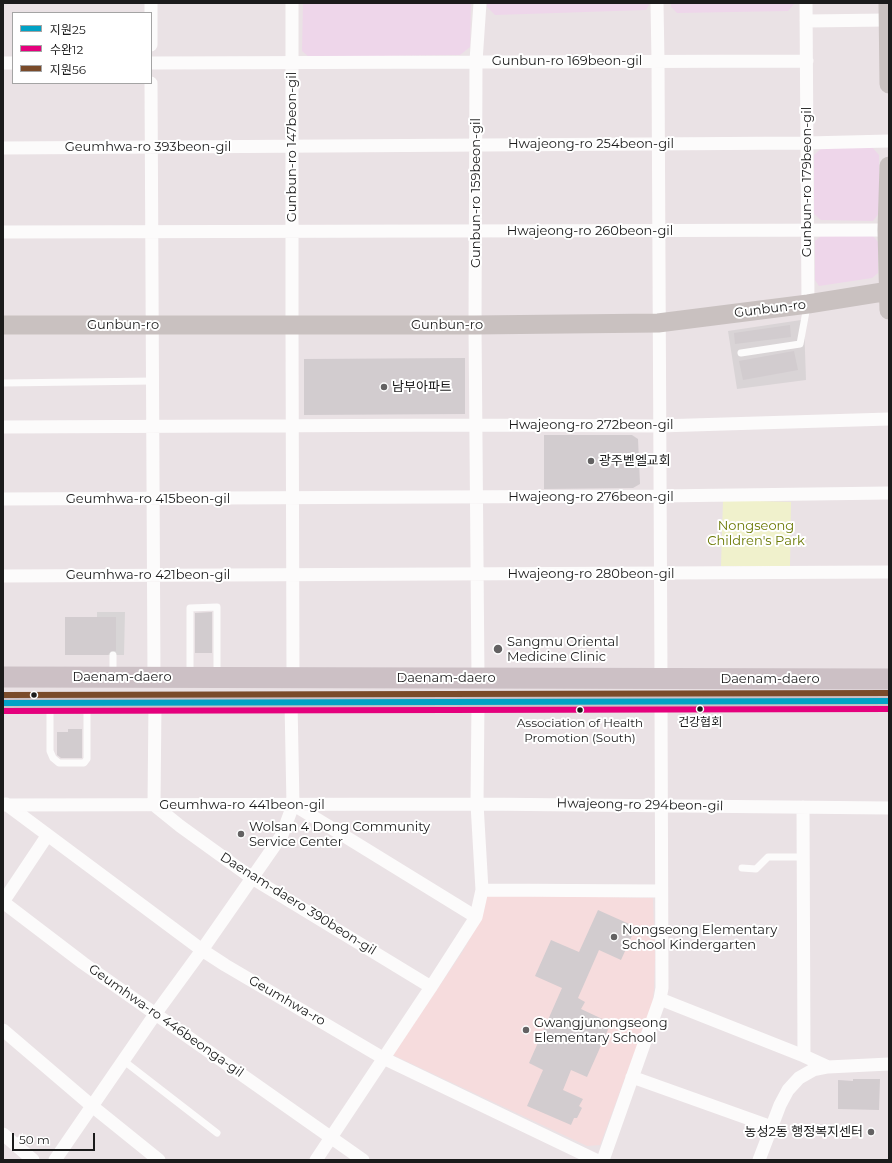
<!DOCTYPE html>
<meta charset="utf-8">
<style>
body{margin:0}
#map{position:relative;width:892px;height:1163px;overflow:hidden;background:#eae2e5;font-family:Montserrat,"Noto Sans KR",sans-serif}
canvas{display:block}
.frame{position:absolute;inset:0;border:4px solid #1b1b1b;pointer-events:none}
.legend{position:absolute;left:12px;top:12px;width:140px;height:72px;box-sizing:border-box;background:#fff;border:1px solid #a4a4a4;margin:0;padding:5px 7px;list-style:none;font-size:12px;color:#1b1b1b}
.legend li{display:flex;align-items:center;gap:8px;height:20px}
.legend b{width:20px;border:1px solid #a4a4a4}
.scale{position:absolute;left:12px;top:1133px;width:83px;height:18px;box-sizing:border-box;border:2px solid #1b1b1b;border-top:0;padding-left:5px;font-size:12px;line-height:14px;white-space:nowrap;color:#1b1b1b;-webkit-text-stroke:3px #fff;paint-order:stroke}
</style>
<div id="map">
<canvas width="892" height="1163"></canvas>
<div class="frame"></div>
<ul class="legend">
<li><b style="height:5px;background:#01a2c5"></b>지원25</li>
<li><b style="height:5px;background:#e5007d"></b>수완12</li>
<li><b style="height:5px;background:#7a4b2a"></b>지원56</li>
</ul>
<div class="scale">50 m</div>
</div>
<script>
const context = document.querySelector('canvas').getContext('2d');
context.lineJoin = 'round';
function paint(path, color) { context.fillStyle = color; context.fill(path, 'evenodd'); }
const toPath = rows => new Path2D(rows.map(r => 'M' + r).join(''));
function stroke(path, color, width, dash) { context.strokeStyle = color; context.lineWidth = width; context.lineCap = dash ? 'butt' : 'round'; context.setLineDash(dash || []); context.stroke(path); }
function label(font, color, halo, rows, align = 'center') {
  context.font = font + ' Montserrat,"Noto Sans KR",sans-serif'; context.lineWidth = 4; context.setLineDash([]); context.textBaseline = 'middle'; context.strokeStyle = halo; context.fillStyle = color; for (const [text, x, y, turn = 0] of rows) {
    context.save(); context.translate(x, y); context.rotate((+turn || 0) * Math.PI / 180); context.textAlign = isNaN(turn) ? turn : align; if (halo) context.strokeText(text, 0, 0); context.fillText(text, 0, 0); context.restore();
  }
}
paint(toPath([
 [801,320,804,323,806,380,737,389,728,331]
]), '#d9d4d6');
paint(toPath([
 [303,3,471,3,470,47,460,55,309,57,302,51],
 [487,3,650,3,646,10,495,15,487,7],
 [671,3,794,3,794,4,788,11,677,13,671,7],
 [823,147,872,147,879,155,880,212,873,221,821,220,814,214,814,155],
 [822,235,873,236,878,242,878,273,872,278,819,286,815,280,815,241]
]), '#eed6ea');
paint(toPath([
 [486,895,653,898,655,958,654,989,652,1005,600,1145,587,1146,393,1055,463,951,482,917,485,907]
]), '#f6dcdd');
paint(toPath([
 [723,500,791,502,790,567,721,566]
]), '#f0f1cc');
paint(toPath([
 [97,612,125,612,124,655,106,655,106,617,97,617]
]), '#d8d5d6');
paint(toPath([
 [790,325,791,337,735,344,734,333],
 [794,351,798,370,743,380,739,361],
 [465,358,465,414,304,415,304,359],
 [544,435,632,435,638,439,640,484,633,488,544,489],
 [212,612,212,653,195,653,195,613],
 [65,617,116,617,116,651,111,651,108,655,65,655],
 [68,729,82,729,82,758,61,758,57,755,57,732,68,732],
 [598,910,636,927,621,960,599,950,578,998,585,1002,581,1009,611,1023,587,1077,571,1070,563,1090,583,1099,579,1106,582,1108,577,1118,574,1118,571,1125,527,1106,543,1070,529,1063,562,988,535,976,551,940,579,952],
 [853,1079,880,1079,879,1110,838,1109,838,1080,853,1081]
]), '#d2cccf');
stroke(toPath([
 [741,353,800,344,807,306],
 [3,383,153,381],
 [113,675,113,655],
 [190,676,190,608,217,607,217,675],
 [50,705,50,751,53,758,59,763,84,763,87,759,87,705],
 [742,868,756,869,768,857,803,857],
 [124,1061,217,1133]
]), '#fcfbfb', 7);
stroke(toPath([
 [292,3,292,326,293,678],
 [657,3,658,61,661,678],
 [806,3,808,304],
 [806,21,888,20],
 [151,45,151,3],
 [3,63,13,63],
 [151,63,807,61],
 [151,83,154,677],
 [3,148,807,143,889,141],
 [3,232,887,230],
 [3,427,476,425,659,426,889,419],
 [3,499,659,496,889,493],
 [3,576,889,572],
 [478,678,475,325,476,61,480,3],
 [155,702,154,805,180,826,252,878,431,987],
 [6,804,202,950,225,965,383,1058,596,1160],
 [3,805,477,804,889,808],
 [294,805,476,917],
 [803,807,804,1056],
 [482,890,661,891],
 [3,902,83,963,363,1160],
 [3,902,47,836],
 [660,999,804,1056,828,1067],
 [3,1030,92,1106,159,1160],
 [632,1077,772,1127],
 [3,1134,33,1160],
 [55,1160,156,1013,202,950,282,835,293,805,291,702],
 [316,1160,431,987,476,917,482,890,477,804,478,702],
 [603,1160,660,999,662,988,661,702],
 [759,1160,780,1105,788,1090,799,1078,813,1070,828,1067,889,1064]
]), '#fcfbfb', 13);
stroke(toPath([
 [888,3,889,84],
 [889,166,887,230,889,310],
 [3,325,475,325,658,323,808,304,889,291]
]), '#c9c1c0', 19);
stroke(toPath([
 [3,677,889,679],
 [3,703,889,701]
]), '#ccc0c5', 21);
stroke(toPath([
 [3,703,889,701]
]), '#01a2c5', 6);
stroke(toPath([
 [3,711,889,709]
]), '#e5007d', 6);
stroke(toPath([
 [3,695,889,693]
]), '#7a4b2a', 6);
for (const [x, y, r, color] of [
 [384,387,4,"#636162"],
 [591,461,4,"#636162"],
 [498,649,5,"#636162"],
 [34,695,3.5,"#1b1b1b"],
 [700,709,3.5,"#1b1b1b"],
 [580,710,3.5,"#1b1b1b"],
 [241,834,4,"#636162"],
 [614,937,4,"#636162"],
 [526,1030,4,"#636162"],
 [871,1132,4,"#636162"]
]) { const dot = new Path2D(); dot.arc(x, y, r, 0, 2 * Math.PI); context.fillStyle = color; context.fill(dot); stroke(dot, '#fff', 1.5); }
label('12px', '#1b1b1b', '#fff', [
 ["건강협회",700,722],
 ["Association of Health",580,723],
 ["Promotion (South)",580,738]
]);
label('13px', '#1b1b1b', '#fff', [
 ["Gunbun-ro 169beon-gil",567,61],
 ["Hwajeong-ro 254beon-gil",591,144],
 ["Geumhwa-ro 393beon-gil",148,147],
 ["Gunbun-ro 147beon-gil",292,147,-90],
 ["Gunbun-ro 179beon-gil",807,182,-90],
 ["Gunbun-ro 159beon-gil",476,193,-90],
 ["Hwajeong-ro 260beon-gil",590,231],
 ["Gunbun-ro",770,309,-7],
 ["Gunbun-ro",123,325],
 ["Gunbun-ro",447,325],
 ["Hwajeong-ro 272beon-gil",591,425],
 ["Hwajeong-ro 276beon-gil",591,497],
 ["Geumhwa-ro 415beon-gil",148,499],
 ["Hwajeong-ro 280beon-gil",591,574],
 ["Geumhwa-ro 421beon-gil",148,575],
 ["Daenam-daero",122,677],
 ["Daenam-daero",446,678],
 ["Daenam-daero",770,679],
 ["Geumhwa-ro 441beon-gil",242,805],
 ["Hwajeong-ro 294beon-gil",640,805,1],
 ["Daenam-daero 390beon-gil",298,904,32],
 ["Geumhwa-ro",287,1001,30],
 ["Geumhwa-ro 446beonga-gil",166,1021,35]
]);
label('13px', '#1b1b1b', '#fff', [
 ["남부아파트",392,387],
 ["광주벧엘교회",599,461],
 ["Sangmu Oriental",507,642],
 ["Medicine Clinic",507,657],
 ["Wolsan 4 Dong Community",249,827],
 ["Service Center",249,842],
 ["Nongseong Elementary",622,930],
 ["School Kindergarten",622,945],
 ["Gwangjunongseong",534,1023],
 ["Elementary School",534,1038],
 ["농성2동 행정복지센터",863,1132,"right"]
], 'left');
label('13px', '#6b7904', '#fff', [
 ["Nongseong",756,526],
 ["Children's Park",756,541]
]);
</script>
